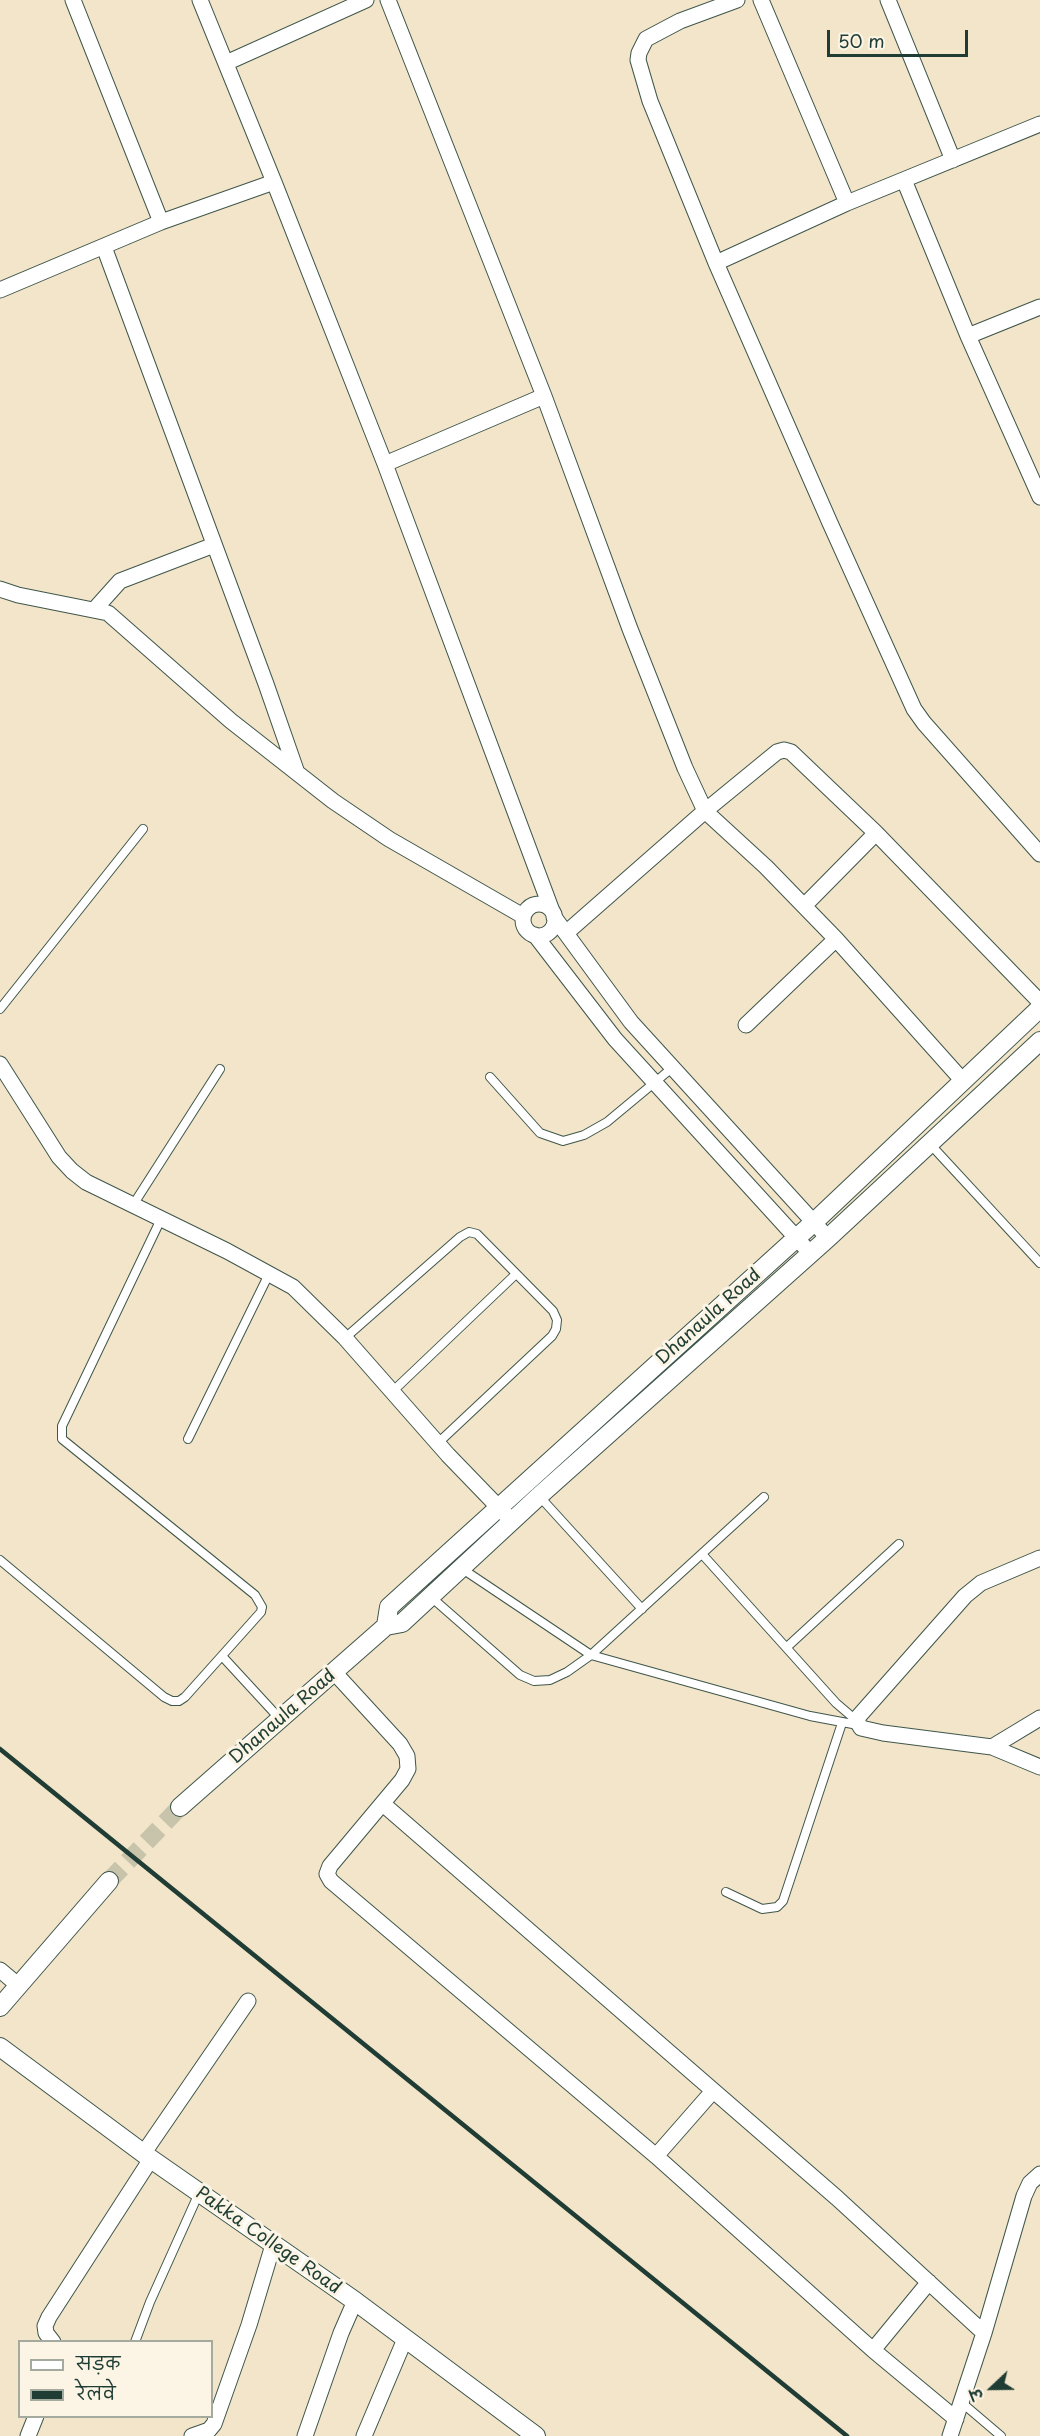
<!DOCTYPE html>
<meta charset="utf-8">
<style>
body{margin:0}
#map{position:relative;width:1040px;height:2436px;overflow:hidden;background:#f2e5c9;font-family:"Playpen Sans","Playpen Sans Deva",sans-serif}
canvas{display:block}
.legend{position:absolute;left:18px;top:2340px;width:195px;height:78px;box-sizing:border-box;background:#fcf5e5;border:2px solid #a4ab9e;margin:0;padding:8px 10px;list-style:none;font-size:18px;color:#1f3d34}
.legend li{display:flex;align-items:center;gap:12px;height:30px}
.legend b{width:30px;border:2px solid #a4ab9e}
.north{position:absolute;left:962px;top:2358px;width:60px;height:60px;-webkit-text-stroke:4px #fcf5e5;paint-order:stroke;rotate:248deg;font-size:16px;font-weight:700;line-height:24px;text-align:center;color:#1f3d34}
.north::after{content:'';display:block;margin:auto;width:21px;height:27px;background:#1f3d34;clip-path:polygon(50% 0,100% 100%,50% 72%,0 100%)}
.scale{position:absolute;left:827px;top:30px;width:141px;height:27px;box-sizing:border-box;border:3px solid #1f3d34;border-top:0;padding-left:8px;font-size:18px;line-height:21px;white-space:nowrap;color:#1f3d34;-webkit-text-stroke:4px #fcf5e5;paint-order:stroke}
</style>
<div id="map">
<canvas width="1040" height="2436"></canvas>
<ul class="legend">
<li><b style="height:8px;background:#fff"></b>सड़क</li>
<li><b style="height:8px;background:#1f3d34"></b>रेलवे</li>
</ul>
<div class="north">उ</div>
<div class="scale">50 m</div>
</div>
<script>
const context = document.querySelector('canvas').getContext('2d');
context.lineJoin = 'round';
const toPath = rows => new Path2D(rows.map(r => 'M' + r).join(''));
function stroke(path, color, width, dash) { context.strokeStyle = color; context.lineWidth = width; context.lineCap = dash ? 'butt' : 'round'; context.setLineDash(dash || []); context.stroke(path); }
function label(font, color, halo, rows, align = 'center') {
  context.font = font + ' "Playpen Sans",sans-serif'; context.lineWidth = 6; context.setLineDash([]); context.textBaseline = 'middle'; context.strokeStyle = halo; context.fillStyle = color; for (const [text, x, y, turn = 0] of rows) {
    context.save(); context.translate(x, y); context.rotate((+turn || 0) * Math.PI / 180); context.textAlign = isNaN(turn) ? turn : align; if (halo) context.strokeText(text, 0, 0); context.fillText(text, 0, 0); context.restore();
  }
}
stroke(toPath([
 [109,1881,180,1807]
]), '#c8c3ab', 18, [18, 9]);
const service = toPath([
 [0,1009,143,829],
 [490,1077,540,1133,563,1141,584,1135,607,1122,672,1068],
 [930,1144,1040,1263],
 [133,1205,220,1069],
 [345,1338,460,1237,469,1232,477,1234,553,1311,557,1320,556,1329,552,1336,438,1443],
 [392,1392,516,1274],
 [188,1439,269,1274],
 [540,1497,642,1609],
 [702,1554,836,1703,857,1721],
 [0,1560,164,1697,172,1701,179,1701,185,1697,261,1612,262,1607,255,1595,62,1439,62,1426,161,1219],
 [461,1568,591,1655,810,1716,858,1725],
 [431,1597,520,1675,534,1681,550,1680,567,1672,591,1655,764,1497],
 [787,1647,899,1544],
 [222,1656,280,1719],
 [726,1892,762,1909,777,1907,783,1901,842,1723],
 [135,2342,150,2302,199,2193],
 [961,2402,1001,2436]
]);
const minor = toPath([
 [73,0,161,222],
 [200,0,274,182,385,464,552,911],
 [388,0,544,396,630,629,685,768,705,811,766,867,836,939,963,1081],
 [737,0,680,21,646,39,639,53,638,60,650,101,716,263,830,523,914,709,924,723,1040,854],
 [761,0,847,203],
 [888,0,953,160],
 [226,63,366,0],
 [904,180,968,336,1040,497],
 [104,247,266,684,296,770],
 [716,263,847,203,1040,124],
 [0,290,161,222,274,182],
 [968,336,1040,307],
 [385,464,544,396],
 [0,589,18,595,108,613,231,721,333,801,389,839,523,916],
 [94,610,120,581,214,545],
 '523 920a16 16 0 1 1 32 0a16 16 0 1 1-32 0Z',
 [804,906,876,833],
 [554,917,631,1022,828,1238],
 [566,933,705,811,777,752,784,750,791,752,876,833,1040,1002],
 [535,935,615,1039,811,1254],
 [746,1025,836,939],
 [0,1064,59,1157,72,1171,86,1182,227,1251,293,1287,345,1338,448,1455,506,1515],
 [1040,1558,981,1583,965,1596,859,1716,857,1721,861,1728,883,1733,992,1747,1040,1767],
 [334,1672,400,1744,407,1756,408,1769,402,1780,330,1866,327,1874,331,1881,656,2156,873,2350,956,2419],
 [992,1747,1040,1718],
 [383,1804,837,2198,984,2333],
 [0,1970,19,1986],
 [143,2154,248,2001],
 [656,2156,713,2091],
 [53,2342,46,2333,45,2326,49,2317,151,2159],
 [873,2350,929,2282],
 [28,2436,36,2416],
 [192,2436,209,2430,214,2424,249,2325,273,2245],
 [305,2436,341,2333,355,2301],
 [364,2436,405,2339],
 [950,2436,984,2333,1024,2196,1030,2183,1040,2174]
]);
const tertiary = toPath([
 [386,1626,389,1607,813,1223,1040,1008],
 [180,1807,386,1626,402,1623,539,1496,828,1238,1040,1041],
 [0,2007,109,1881],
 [0,2047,151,2159,355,2301,536,2436]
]);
stroke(service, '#3f564a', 10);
stroke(minor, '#3f564a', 17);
stroke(tertiary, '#3f564a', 20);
stroke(service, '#fff', 8);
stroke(minor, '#fff', 15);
stroke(tertiary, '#fff', 18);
stroke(toPath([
 [0,1749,847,2436]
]), '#1f3d34', 4.5);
label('18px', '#1f3d34', '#fcf5e5', [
 ["Dhanaula Road",709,1317,-42],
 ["Dhanaula Road",283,1717,-41],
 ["Pakka College Road",268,2241,35]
]);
</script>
